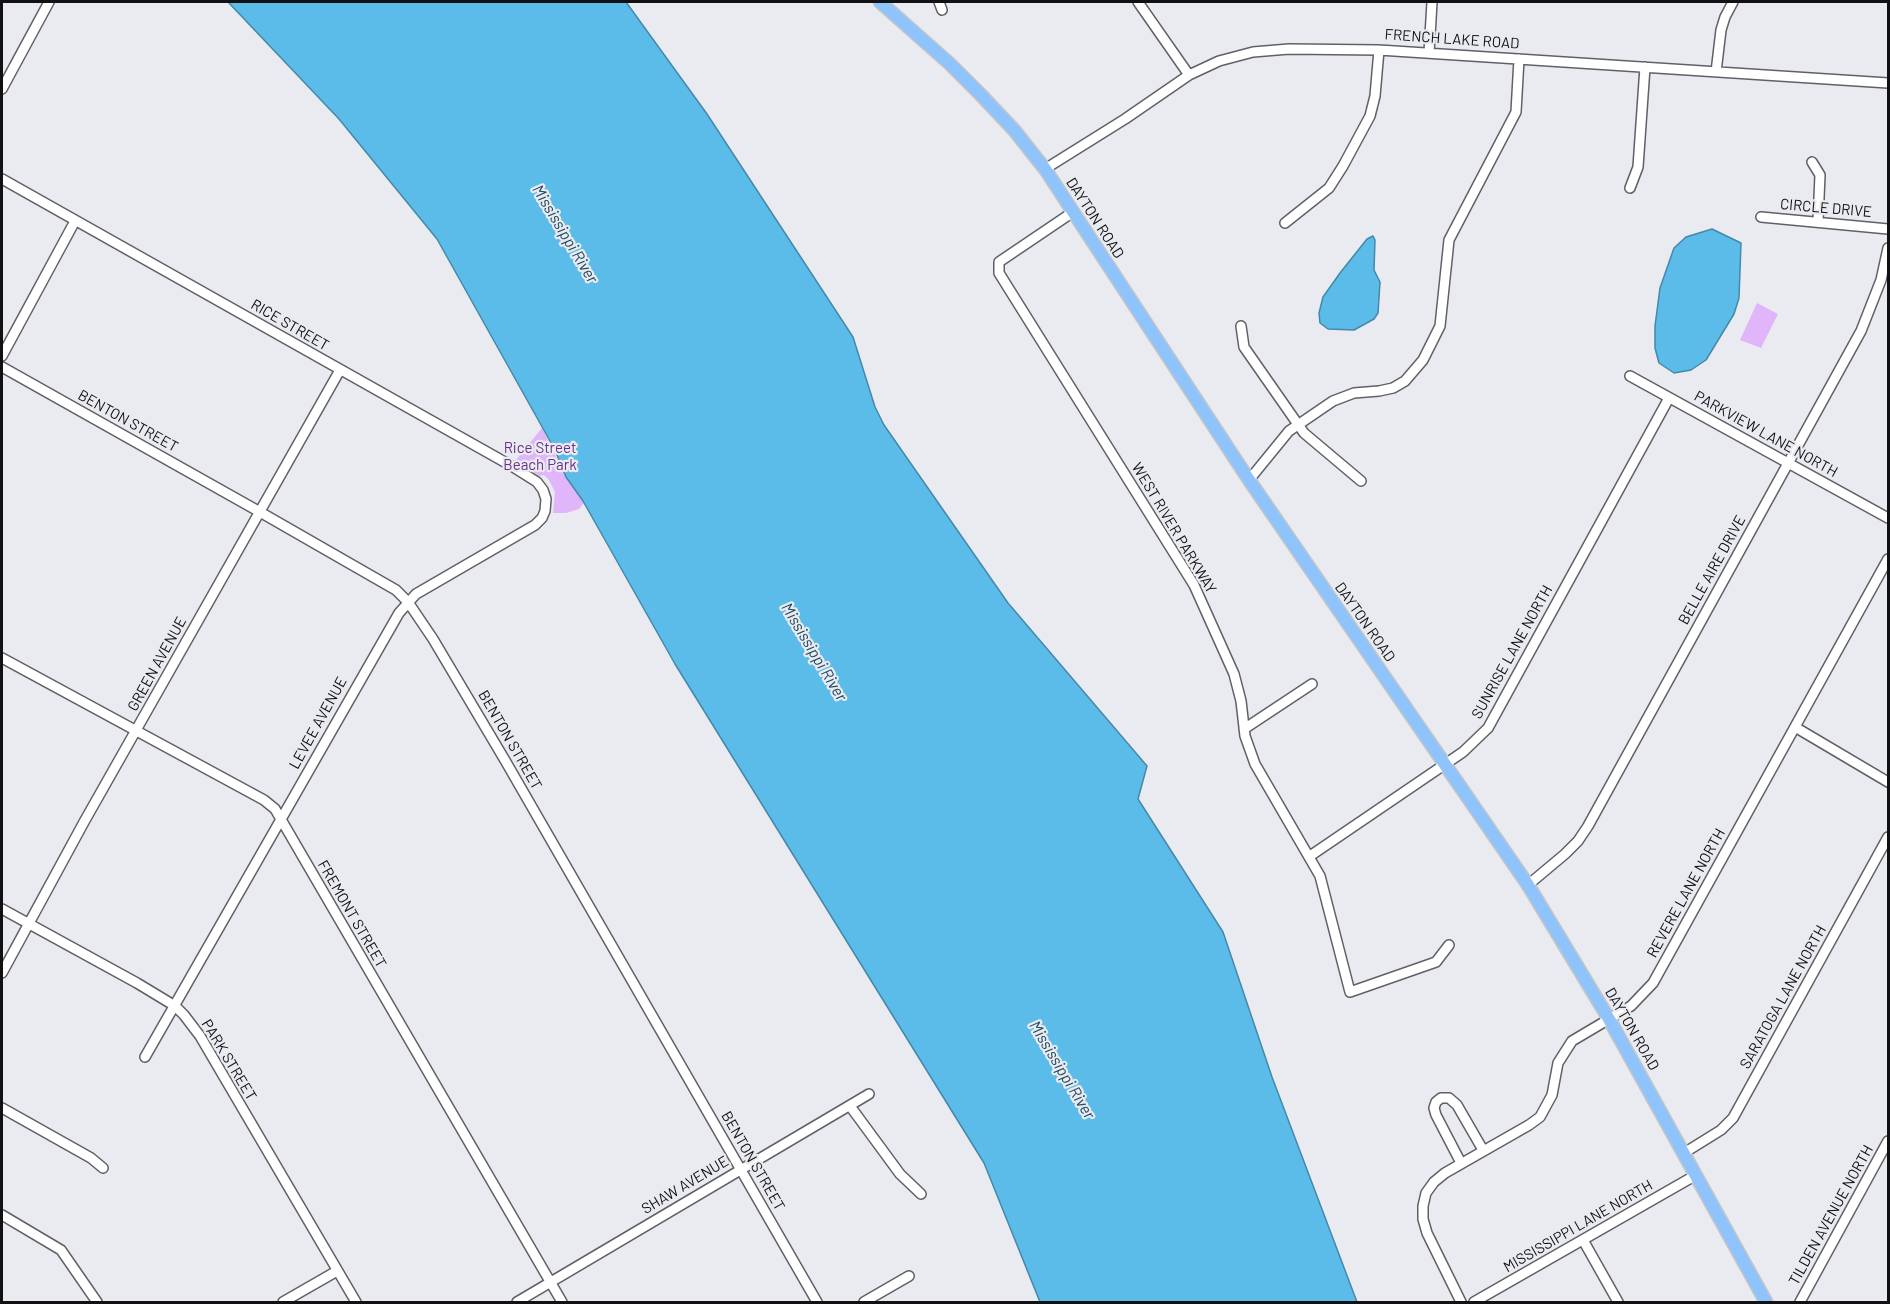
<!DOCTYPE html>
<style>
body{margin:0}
#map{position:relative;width:1890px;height:1304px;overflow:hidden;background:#eaebf1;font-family:Barlow,sans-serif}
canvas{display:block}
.frame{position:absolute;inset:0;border:3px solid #111113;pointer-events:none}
</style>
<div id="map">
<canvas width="1890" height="1304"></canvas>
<div class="frame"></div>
</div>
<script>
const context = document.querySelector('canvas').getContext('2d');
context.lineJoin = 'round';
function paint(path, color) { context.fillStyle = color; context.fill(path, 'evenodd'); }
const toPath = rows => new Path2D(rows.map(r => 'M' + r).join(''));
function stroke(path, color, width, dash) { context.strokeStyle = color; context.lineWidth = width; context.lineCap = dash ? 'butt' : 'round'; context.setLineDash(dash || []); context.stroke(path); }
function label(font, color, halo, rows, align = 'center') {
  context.font = font + ' Barlow,sans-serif'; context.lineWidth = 4.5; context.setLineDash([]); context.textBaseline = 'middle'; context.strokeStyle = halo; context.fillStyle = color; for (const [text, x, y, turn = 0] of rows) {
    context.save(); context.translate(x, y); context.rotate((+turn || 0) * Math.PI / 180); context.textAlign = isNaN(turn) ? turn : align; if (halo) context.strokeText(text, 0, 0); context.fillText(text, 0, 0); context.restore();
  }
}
paint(toPath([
 [1757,303,1778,314,1761,348,1740,340],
 [542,428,566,477,584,503,579,509,566,513,553,513,555,492,549,480,544,475,539,476,515,461]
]), '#e0b5fa');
const water = toPath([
 [228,2,626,2,707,114,853,337,875,407,884,425,1008,603,1147,766,1138,799,1223,932,1272,1077,1357,1302,1040,1302,984,1163,675,664,583,501,566,477,555,450,437,239,339,119,228,2],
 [1712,229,1741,243,1739,298,1734,314,1706,360,1691,370,1674,373,1659,363,1655,348,1655,326,1660,288,1674,248,1686,237,1712,229],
 [1373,236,1375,240,1374,270,1380,282,1378,313,1374,319,1354,330,1328,329,1320,323,1319,313,1323,297,1340,273,1367,239,1373,236]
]);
paint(water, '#5bbbe9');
stroke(water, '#4588a9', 1.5);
const minor = toPath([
 [939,2,942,10],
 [1138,2,1189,75],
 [1429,53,1432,2],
 [1716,72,1721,30,1725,17,1733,2],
 [2,89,49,2],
 [1812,162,1820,175,1818,221],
 [1045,169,1125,119,1189,75,1219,61,1253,52,1289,49,1379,50,1888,83],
 [2,179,510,465,537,482,543,490,546,499,545,511,542,518,535,525,416,594,399,613,145,1057],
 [1630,188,1638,167,1645,67],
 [1073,212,999,262,999,273,1194,585,1234,674,1241,701,1245,736,1255,764,1320,876,1350,992,1436,962,1449,945],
 [1761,217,1888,229],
 [1285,223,1329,188,1343,166,1370,116,1375,96,1379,50],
 [1241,326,1244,347,1304,433,1361,481],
 [2,356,75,221],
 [2,367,260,512,396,590,408,602,433,639,506,762,817,1302],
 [1630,376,1888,518],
 [1249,480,1289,431,1333,401,1354,393,1379,391,1393,388,1405,381,1423,360,1440,326,1449,240,1516,112,1519,59],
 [2,658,264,800,275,809,562,1302],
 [1795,727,1888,782],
 [1244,729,1312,684],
 [1310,856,1463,752,1488,728,1669,398],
 [1528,885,1565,854,1578,841,1588,826,1861,331,1881,280,1888,248],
 [2,909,137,983,175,1006,184,1015,200,1036,356,1302],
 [2,973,84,822,340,370],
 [850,1106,900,1174,921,1194],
 [2,1108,91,1158,103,1168],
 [1684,1153,1721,1130,1733,1118,1888,837],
 [1461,1163,1436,1115,1434,1108,1436,1102,1441,1098,1449,1098,1457,1105,1483,1150],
 [2,1215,61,1250,97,1302],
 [1583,1240,1618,1302],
 [283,1302,337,1271],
 [517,1302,869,1094],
 [864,1302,909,1276],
 [1461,1302,1427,1233,1423,1219,1423,1206,1426,1193,1434,1182,1445,1173,1529,1125,1540,1117,1552,1095,1558,1063,1572,1041,1631,1006,1653,983,1888,559],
 [1474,1302,1696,1175],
 [1800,1302,1888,1141]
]);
const major = toPath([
 [880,2,950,64,981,95,1014,130,1045,169,1249,480,1528,885,1609,1019,1766,1302]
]);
stroke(minor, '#606166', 12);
stroke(major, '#c6c6c6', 15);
stroke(minor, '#fff', 9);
stroke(major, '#8ec4fb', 12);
label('15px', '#111113', '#eaebf1', [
 ["FRENCH LAKE ROAD",1452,39,4],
 ["CIRCLE DRIVE",1826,208,5],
 ["DAYTON ROAD",1095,218,57],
 ["RICE STREET",290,325,30],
 ["BENTON STREET",128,421,29],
 ["PARKVIEW LANE NORTH",1766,434,29],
 ["WEST RIVER PARKWAY",1174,528,59],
 ["BELLE AIRE DRIVE",1712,570,-61],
 ["DAYTON ROAD",1365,622,55],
 ["SUNRISE LANE NORTH",1512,652,-61],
 ["GREEN AVENUE",157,664,-61],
 ["LEVEE AVENUE",318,723,-61],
 ["BENTON STREET",510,740,60],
 ["REVERE LANE NORTH",1686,893,-61],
 ["FREMONT STREET",352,914,60],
 ["SARATOGA LANE NORTH",1783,997,-61],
 ["DAYTON ROAD",1632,1029,60],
 ["PARK STREET",229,1060,59],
 ["BENTON STREET",753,1161,60],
 ["SHAW AVENUE",685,1185,-31],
 ["TILDEN AVENUE NORTH",1831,1215,-61],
 ["MISSISSIPPI LANE NORTH",1578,1226,-30]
]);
label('15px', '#693286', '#eaebf1', [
 ["Rice Street",540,448],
 ["Beach Park",540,465]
]);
label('italic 16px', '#214a5e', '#eaebf1', [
 ["Mississippi River",565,234,59],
 ["Mississippi River",814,652,59],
 ["Mississippi River",1062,1070,59]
]);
</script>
